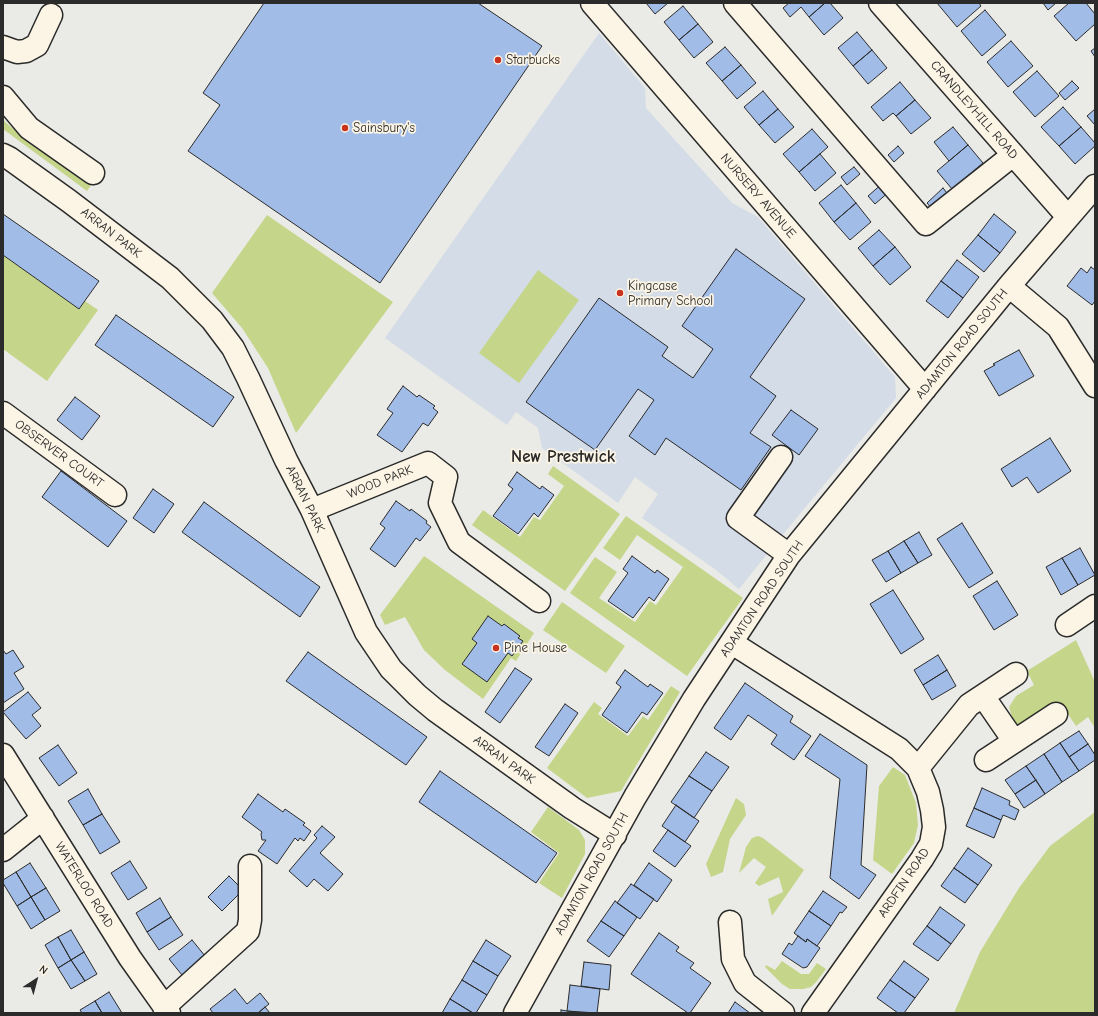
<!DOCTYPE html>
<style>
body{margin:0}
#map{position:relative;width:1098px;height:1016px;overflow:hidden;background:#eaeae6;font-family:"Comic Neue",sans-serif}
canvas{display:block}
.frame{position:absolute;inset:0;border:4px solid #2b2b2b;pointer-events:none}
.north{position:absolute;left:16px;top:960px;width:40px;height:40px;-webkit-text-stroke:3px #fcf5e5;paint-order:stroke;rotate:36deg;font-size:11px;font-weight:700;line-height:16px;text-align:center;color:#2b2b2b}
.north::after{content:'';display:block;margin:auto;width:14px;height:18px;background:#2b2b2b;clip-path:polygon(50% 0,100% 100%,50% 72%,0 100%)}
</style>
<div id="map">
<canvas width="1098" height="1016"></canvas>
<div class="frame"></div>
<div class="north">N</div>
</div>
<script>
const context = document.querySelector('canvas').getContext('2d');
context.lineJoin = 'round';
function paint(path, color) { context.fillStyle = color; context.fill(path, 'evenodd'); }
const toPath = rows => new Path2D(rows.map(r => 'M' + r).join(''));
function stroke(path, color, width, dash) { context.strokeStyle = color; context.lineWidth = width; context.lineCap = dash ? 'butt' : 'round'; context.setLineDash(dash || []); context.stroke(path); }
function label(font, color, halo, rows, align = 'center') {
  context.font = font + ' "Comic Neue",sans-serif'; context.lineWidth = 3.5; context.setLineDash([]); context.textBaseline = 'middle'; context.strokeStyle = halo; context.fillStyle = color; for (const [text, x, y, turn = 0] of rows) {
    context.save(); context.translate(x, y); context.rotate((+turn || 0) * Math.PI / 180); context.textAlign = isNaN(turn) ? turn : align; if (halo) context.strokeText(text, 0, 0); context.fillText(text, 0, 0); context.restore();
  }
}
paint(toPath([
 [599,33,645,88,646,108,732,203,758,217,895,377,896,398,780,538,739,589,716,570,642,518,658,494,635,477,618,503,542,448,538,428,516,412,507,425,385,338]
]), '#d4dce7');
paint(toPath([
 [3,120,24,138,92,184,87,191,3,129],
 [267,215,393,302,296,433,268,368,242,328,212,293],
 [3,255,79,309,85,301,98,310,47,381,3,349],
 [538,270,579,300,519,383,479,353],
 [553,466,620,514,565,591,472,525,483,510,520,537,534,517,540,520,564,486,548,474],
 [626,516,743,598,687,676,570,593,595,557,617,572,599,598,635,622,650,601,656,605,683,567,637,535,620,560,603,548],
 [424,556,534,633,516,661,511,658,483,699,445,670,424,650,405,617,385,625,380,615],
 [562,602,625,646,606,673,543,630],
 [1076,640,1095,682,1095,728,1088,717,1076,726,1060,702,1028,725,1019,726,1013,720,1009,707,1016,696,1034,685,1027,671],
 [671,686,680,692,621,791,587,798,547,768,594,702,602,708,598,714,628,736,643,716,648,720],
 [893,767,905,775,916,803,918,825,914,843,892,874,873,860,879,786],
 [736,798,744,804,746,815,730,839,723,872,711,877,706,864],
 [548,807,579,830,585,840,585,854,562,898,539,883,559,853,531,832],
 [1095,812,1095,1013,954,1013,980,952,1019,888,1050,846],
 [758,836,763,838,804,870,772,916,768,899,783,892,779,877,759,886,755,883,766,867,754,858,739,873,746,847,752,838],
 [782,961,801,974,809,974,817,963,826,969,817,981,811,987,803,989,790,989,782,984,765,967,766,965,775,970]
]), '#c5d68a');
const building = toPath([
 [264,3,478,3,542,46,380,283,188,151,220,105,203,93,264,3],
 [646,3,668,3,655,14,646,3],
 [789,3,825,3,809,17,801,7,790,17,783,8,789,3],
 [825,3,830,3,843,18,824,35,809,17,825,3],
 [937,3,979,3,981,6,957,27,937,3],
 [1043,3,1056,3,1048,10,1043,3],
 [1069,3,1086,3,1095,14,1095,24,1076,41,1054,16,1069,3],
 [683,6,698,24,679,40,664,22,683,6],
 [985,10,1006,35,982,56,961,31,985,10],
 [698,24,713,42,694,58,679,40,698,24],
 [857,32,872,50,853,66,838,48,857,32],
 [1011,41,1033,66,1008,87,987,62,1011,41],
 [725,47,741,65,722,81,706,63,725,47],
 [1095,48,1095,57,1091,51,1095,48],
 [872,50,887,68,868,84,853,66,872,50],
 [741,65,756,83,737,99,722,81,741,65],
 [1037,71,1059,96,1035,117,1013,92,1037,71],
 [1072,81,1079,88,1065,100,1059,93,1072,81],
 [900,82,915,100,896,116,893,113,883,121,871,107,900,82],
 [763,91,778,109,759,125,744,107,763,91],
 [915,100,931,118,911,134,896,116,915,100],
 [1063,107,1081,127,1059,146,1041,127,1063,107],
 [778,109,794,127,775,143,759,125,778,109],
 [1095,109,1095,125,1087,116,1095,109],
 [953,127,968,145,949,161,934,142,953,127],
 [1081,127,1095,143,1095,146,1075,164,1059,146,1081,127],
 [812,129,828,147,799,172,783,154,812,129],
 [968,145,983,163,952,189,937,171,968,145],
 [898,146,904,153,894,162,888,155,898,146],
 [820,154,836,173,815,191,799,172,820,154],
 [854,167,860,174,847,185,841,177,854,167],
 [883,183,890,191,875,204,868,196,883,183],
 [841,185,856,203,834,222,819,203,841,185],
 [943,188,951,198,935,212,927,203,943,188],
 [856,203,871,222,850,240,834,222,856,203],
 [3,214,99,281,79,309,3,255,3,214],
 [994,214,1016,232,1000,253,978,235,994,214],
 [879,230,895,247,873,266,858,248,879,230],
 [978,235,1000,253,984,272,962,254,978,235],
 [895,247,911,267,890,285,873,266,895,247],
 [736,249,805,299,750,377,776,396,750,433,771,447,741,490,666,438,655,455,629,436,654,400,638,389,595,450,526,402,599,298,668,347,662,356,693,378,713,349,682,326,736,249],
 [957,260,979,277,963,298,941,281,957,260],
 [1091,267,1095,270,1095,301,1092,305,1067,286,1081,268,1087,273,1091,267],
 [941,281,963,298,948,318,926,301,941,281],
 [116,315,234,397,213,427,95,345,116,315],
 [1019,350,1034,376,999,396,984,371,995,365,993,364,1019,350],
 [403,386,417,397,419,395,435,406,433,408,438,412,428,426,423,423,402,452,377,435,393,413,387,409,403,386],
 [75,397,100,416,82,440,57,420,75,397],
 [791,410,818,429,799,455,772,435,791,410],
 [1050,438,1071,471,1038,493,1027,477,1012,487,1001,469,1050,438],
 [61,471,127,521,108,547,42,497,61,471],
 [517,472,540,489,542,486,554,495,538,517,534,513,518,534,493,516,513,489,508,485,517,472],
 [153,489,174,504,154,533,133,518,153,489],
 [396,501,410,511,411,509,427,521,426,523,431,527,420,541,416,538,395,567,370,549,385,528,380,524,396,501],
 [204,502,320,587,300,617,182,532,204,502],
 [962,523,993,573,969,588,937,539,962,523],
 [919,532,932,555,918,563,904,541,919,532],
 [904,541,918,563,901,573,888,551,904,541],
 [1080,548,1095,575,1078,585,1062,558,1080,548],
 [888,551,901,573,886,582,872,560,888,551],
 [632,556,655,573,657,570,669,579,654,601,649,597,633,618,608,601,628,573,623,569,632,556],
 [1062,558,1078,585,1061,595,1046,567,1062,558],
 [997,581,1018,615,994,630,973,596,997,581],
 [893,590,924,639,901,654,870,604,893,590],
 [488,616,502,626,504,624,520,636,518,638,523,641,512,656,508,653,487,682,462,664,477,643,472,639,488,616],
 [3,650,6,654,13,650,24,667,14,673,24,689,3,703,3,650],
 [308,652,427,737,406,765,286,681,308,652],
 [938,655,947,670,923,685,914,670,938,655],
 [515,668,532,679,500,723,485,712,515,668],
 [625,670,648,687,650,684,663,693,647,715,642,712,627,733,602,715,621,687,616,683,625,670],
 [947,670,956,686,932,700,923,685,947,670],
 [745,683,793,716,790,722,811,736,794,760,771,744,777,735,748,715,731,740,714,728,745,683],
 [28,692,41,708,32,715,41,726,26,739,3,712,28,692],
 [565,704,578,713,549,756,535,747,565,704],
 [1079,731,1088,744,1069,757,1060,743,1079,731],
 [820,734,867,765,861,865,876,875,859,899,830,878,840,779,805,756,820,734],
 [1060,743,1079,771,1062,782,1044,754,1060,743],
 [1088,744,1095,755,1095,760,1079,771,1069,757,1088,744],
 [58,745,77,773,59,786,39,758,58,745],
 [706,752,729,767,712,791,689,776,706,752],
 [1044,754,1062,782,1045,794,1026,766,1044,754],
 [1026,766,1036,780,1015,794,1005,780,1026,766],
 [440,771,557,853,536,883,419,802,440,771],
 [689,776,712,791,694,818,671,802,689,776],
 [1036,780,1045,794,1024,808,1015,794,1036,780],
 [982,788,1010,801,1009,805,1019,810,1015,820,1003,815,1001,820,974,808,982,788],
 [88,789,102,814,83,825,68,801,88,789],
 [258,794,283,812,285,809,305,823,303,825,311,831,304,841,300,838,298,841,295,838,277,864,258,851,266,840,262,840,261,834,262,832,242,817,258,794],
 [676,805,699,821,685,842,662,826,676,805],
 [974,808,1001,820,994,838,966,826,974,808],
 [102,814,120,842,100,854,83,825,102,814],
 [322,826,335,837,320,853,343,874,328,891,314,879,307,887,289,871,317,838,314,835,322,826],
 [668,830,691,846,675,867,653,851,668,830],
 [968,848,992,865,978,885,954,868,968,848],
 [130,861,147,888,128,900,111,873,130,861],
 [30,863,46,888,31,897,16,872,30,863],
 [649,863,672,880,657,902,634,885,649,863],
 [954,868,978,885,965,903,941,886,954,868],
 [16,872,31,897,17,906,3,883,3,880,16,872],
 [229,876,243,890,222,911,208,897,229,876],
 [631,884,654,899,640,919,617,903,631,884],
 [46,888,60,911,45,920,31,897,46,888],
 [823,891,847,907,842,913,840,912,831,926,809,911,823,891],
 [31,897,45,920,31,929,17,906,31,897],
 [160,898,171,917,147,932,136,913,160,898],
 [615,901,637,917,624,936,601,921,615,901],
 [940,907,965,925,951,944,927,926,940,907],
 [809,911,831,926,817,946,807,939,806,942,794,933,809,911],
 [171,917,183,935,159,950,147,932,171,917],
 [601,921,624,936,609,957,587,941,601,921],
 [927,926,951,944,938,961,913,944,927,926],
 [71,930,84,952,71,960,58,937,71,930],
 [659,933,679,947,676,951,694,963,690,968,711,983,690,1013,688,1013,631,974,659,933],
 [798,936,806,942,807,939,820,948,807,967,803,968,782,954,789,943,792,945,798,936],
 [58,937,71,960,58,968,45,945,58,937],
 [192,940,210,962,186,980,169,959,192,940],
 [486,940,511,956,498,976,473,961,486,940],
 [84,952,97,974,85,981,71,960,84,952],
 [71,960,85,981,71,989,58,968,71,960],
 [473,961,498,976,487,995,462,980,473,961],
 [904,961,929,979,915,998,890,980,904,961],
 [584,962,611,965,609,990,581,986,584,962],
 [462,980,487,995,476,1013,473,1013,450,999,462,980],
 [890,980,915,998,904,1013,898,1013,877,998,890,980],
 [570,985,600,989,597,1013,567,1011,570,985],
 [235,989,247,1004,260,993,269,1004,258,1013,213,1013,210,1009,235,989],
 [109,992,122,1013,102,1013,95,1001,109,992],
 [450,999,473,1013,442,1013,450,999],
 [95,1001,102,1013,82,1013,80,1010,95,1001],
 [735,1002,750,1013,728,1013,735,1002],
 [265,1007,270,1013,258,1013,265,1007],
 [561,1010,567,1011,584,1013,561,1013,561,1010]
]);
paint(building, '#a2bce8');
stroke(building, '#2b2b2b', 1);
const minor = toPath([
 [592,3,925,389],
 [735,3,926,224,1013,155],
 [880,3,1068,217],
 [3,47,17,52,26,51,37,45,51,15],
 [3,97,29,128,93,173],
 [3,155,9,158,69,201,170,278,212,320,233,348,248,378,286,460,312,510,366,632,391,669,417,695,435,710,572,808,615,835],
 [1009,286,1058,327,1095,386],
 [3,413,115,495],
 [781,457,738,518,789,555],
 [312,510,428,463,446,477,440,503,459,542,539,601],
 [1067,625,1095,606],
 [732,643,899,749,918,768,928,792,932,810,934,827,931,844,922,859,813,1013],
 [983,696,1014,741],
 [3,755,130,958,169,1013],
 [986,760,1056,714],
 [918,768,969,705,1016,674],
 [3,850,43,818],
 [730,922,733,959,745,983,783,1013],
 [164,1007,248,931,250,920,250,866],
 [515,1013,635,797,694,699,789,555,1009,286,1095,186]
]);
stroke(minor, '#2b2b2b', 25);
stroke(minor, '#fcf5e5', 22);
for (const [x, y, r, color] of [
 [498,60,4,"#c8321e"],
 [345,128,4,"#c8321e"],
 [620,293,4,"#c8321e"],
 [496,648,4,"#c8321e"]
]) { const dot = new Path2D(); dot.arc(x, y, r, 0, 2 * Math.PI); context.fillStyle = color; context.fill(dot); stroke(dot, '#fcf5e5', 1.5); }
label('13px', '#2b2b2b', '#fcf5e5', [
 ["Starbucks",506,60],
 ["Sainsbury's",353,128],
 ["Kingcase",628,286],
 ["Primary School",628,301],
 ["Pine House",504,648]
], 'left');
label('13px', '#2b2b2b', '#fcf5e5', [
 ["CRANDLEYHILL ROAD",974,110,49],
 ["NURSERY AVENUE",758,196,49],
 ["ARRAN PARK",111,233,38],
 ["ADAMTON ROAD SOUTH",962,344,-51],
 ["OBSERVER COURT",59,454,36],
 ["WOOD PARK",380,482,-22],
 ["ARRAN PARK",305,499,64],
 ["ADAMTON ROAD SOUTH",762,599,-56],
 ["ARRAN PARK",504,760,36],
 ["ADAMTON ROAD SOUTH",592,874,-61],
 ["ARDFIN ROAD",904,883,-56],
 ["WATERLOO ROAD",84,885,58]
]);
label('bold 17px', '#2b2b2b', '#fcf5e5', [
 ["New Prestwick",563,457]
]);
</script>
